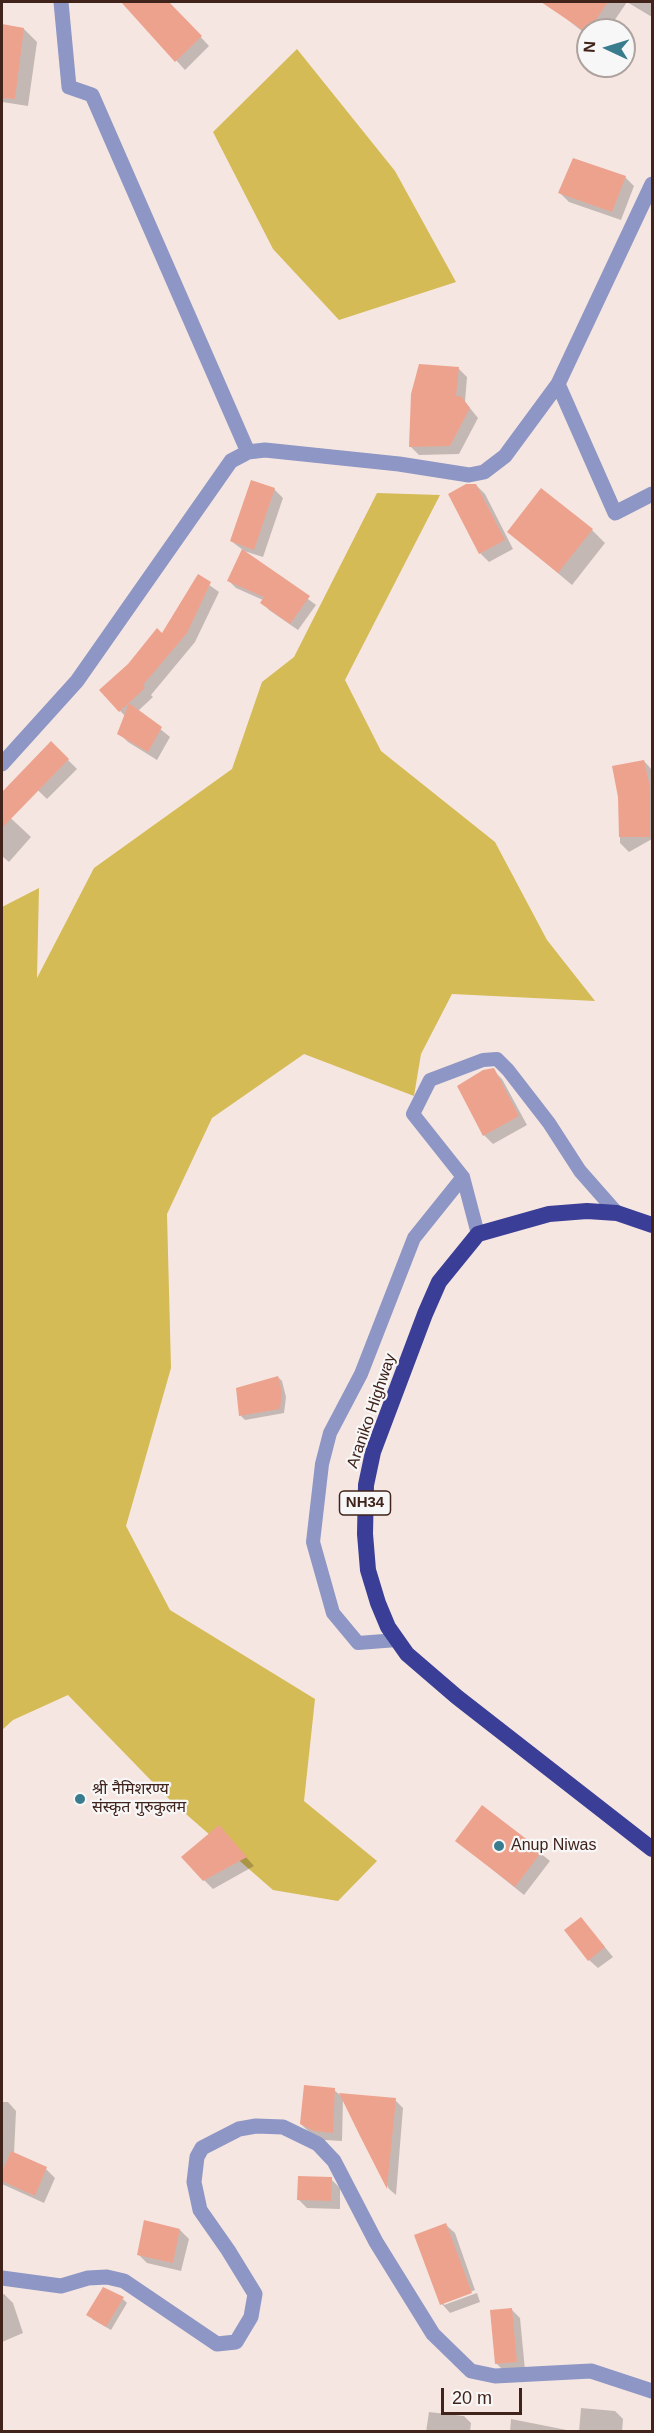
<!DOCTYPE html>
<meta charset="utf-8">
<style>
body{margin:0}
#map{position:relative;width:654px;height:2433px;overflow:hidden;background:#f6e6e1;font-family:Arial,sans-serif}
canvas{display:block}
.frame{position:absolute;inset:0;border:3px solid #40231b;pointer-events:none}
.north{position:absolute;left:576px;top:18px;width:60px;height:60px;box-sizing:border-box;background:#f7f7f7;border:2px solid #aea29f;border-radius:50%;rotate:274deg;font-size:16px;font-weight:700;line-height:24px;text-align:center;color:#40231b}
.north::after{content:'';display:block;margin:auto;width:21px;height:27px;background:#397c8d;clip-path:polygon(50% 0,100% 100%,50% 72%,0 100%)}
.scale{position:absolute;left:441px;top:2388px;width:81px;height:27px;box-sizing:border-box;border:3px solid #40231b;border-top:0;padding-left:8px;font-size:18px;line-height:21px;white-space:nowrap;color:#40231b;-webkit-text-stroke:4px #f7f7f7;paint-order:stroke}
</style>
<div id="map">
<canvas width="654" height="2433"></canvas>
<div class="frame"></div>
<div class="north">N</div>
<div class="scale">20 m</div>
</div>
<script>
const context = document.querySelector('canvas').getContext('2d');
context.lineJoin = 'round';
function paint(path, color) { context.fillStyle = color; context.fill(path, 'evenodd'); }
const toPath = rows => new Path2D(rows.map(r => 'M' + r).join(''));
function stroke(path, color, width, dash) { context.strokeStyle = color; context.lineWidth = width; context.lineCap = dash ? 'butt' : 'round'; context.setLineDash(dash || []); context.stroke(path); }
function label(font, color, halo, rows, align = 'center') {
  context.font = font + ' Arial,"Noto Sans Devanagari",sans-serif'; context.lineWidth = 4.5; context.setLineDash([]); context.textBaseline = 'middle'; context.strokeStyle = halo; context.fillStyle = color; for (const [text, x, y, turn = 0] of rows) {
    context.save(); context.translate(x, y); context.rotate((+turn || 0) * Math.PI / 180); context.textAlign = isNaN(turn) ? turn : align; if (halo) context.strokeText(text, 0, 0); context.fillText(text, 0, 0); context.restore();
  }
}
paint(toPath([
 [297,49,395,171,456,282,339,320,273,249,213,132],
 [377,493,440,495,345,680,381,751,495,842,547,940,595,1001,452,994,421,1054,414,1096,304,1054,212,1118,167,1214,171,1368,126,1526,170,1610,315,1699,304,1801,377,1861,338,1901,273,1890,171,1801,68,1695,13,1720,2,1730,2,907,39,888,37,978,94,868,232,769,262,682,294,657]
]), '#d4bb56');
paint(toPath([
 [123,2,170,2,169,3,209,46,185,70],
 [565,2,652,2,652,17,627,2,608,30,588,30,588,36,558,12],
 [2,26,24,29,37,42,28,106,2,102],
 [625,177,634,186,621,220,569,202,560,193],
 [458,368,467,377,465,402,478,418,459,454,419,455,410,446],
 [476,485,485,494,513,549,489,562,480,553],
 [274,489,283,498,263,557,244,551,316,605,298,630,269,610,262,602,263,600,236,588,229,581,243,550,231,541],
 [592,530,605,543,572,585,509,532],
 [198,577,219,592,195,642,151,695,153,697,138,711,170,737,157,760,128,742,119,733,125,716,101,691,163,635],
 [51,743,77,769,47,799,21,774],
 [644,761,652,770,652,839,629,852,620,843,620,797],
 [2,810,31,837,9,862,2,856],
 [493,1070,502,1079,527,1125,493,1144,484,1135,459,1087],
 [278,1377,282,1381,286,1397,284,1413,245,1420,241,1416,237,1389],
 [483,1807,550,1861,524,1895,457,1841],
 [219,1827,254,1866,213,1889,204,1880],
 [589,1928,613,1957,598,1968,589,1960],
 [334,2090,340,2095,395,2100,403,2108,396,2195,389,2189,343,2099,342,2141,324,2140,310,2133,301,2124],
 [2,2102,8,2102,16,2111,14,2154,46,2169,55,2178,44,2203,2,2184],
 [331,2179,340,2188,340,2209,307,2208,298,2199],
 [446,2225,455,2233,475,2290,444,2302,444,2305,477,2293,480,2302,450,2313,442,2304],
 [180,2230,189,2239,181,2271,147,2263,138,2254],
 [4,2294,13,2303,23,2333,2,2342,2,2295],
 [123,2299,127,2303,111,2330,92,2319],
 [511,2309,520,2318,525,2370,505,2372,496,2363],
 [581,2408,615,2411,623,2419,622,2432,579,2432],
 [429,2412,464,2416,471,2423,470,2432,426,2432],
 [511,2419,577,2432,510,2432]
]), '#0003');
paint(toPath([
 [121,2,169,2,202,36,175,62],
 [541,2,608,2,587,33],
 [2,24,24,28,15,99,2,98],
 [573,158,626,176,612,212,558,193],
 [419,364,459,367,456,396,461,396,470,408,450,446,409,447,411,394],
 [251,480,275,488,254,550,230,541],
 [466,484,476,484,505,540,479,554,448,494],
 [541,488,593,529,558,573,507,532],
 [242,549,310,596,290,624,260,603,264,597,227,581],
 [198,574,211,582,187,633,143,685,145,688,119,712,99,690,128,664,157,628,162,633],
 [129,703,162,727,148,752,117,734],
 [51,741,69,759,2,828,2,792],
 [644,760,650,787,650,837,619,837,618,797,612,766],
 [494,1068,519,1116,483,1136,457,1086,483,1070],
 [278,1376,282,1392,280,1409,239,1416,236,1388],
 [482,1805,542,1851,515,1887,455,1841],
 [219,1825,247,1857,203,1881,181,1857],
 [581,1917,605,1947,588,1961,564,1930],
 [304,2085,335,2088,333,2133,314,2131,300,2124],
 [339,2093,396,2098,387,2189,360,2136],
 [11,2151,47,2167,35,2196,2,2181,2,2172],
 [298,2176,332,2177,331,2201,297,2200],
 [144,2220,180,2229,173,2263,137,2255],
 [446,2223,472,2293,440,2305,414,2235],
 [103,2287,124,2297,106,2327,86,2315],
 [512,2308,517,2362,495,2364,490,2310]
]), '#eda28e');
stroke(toPath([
 [478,1234,463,1177,413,1114,430,1080,483,1060,497,1059,508,1070,549,1123,580,1171,617,1213],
 [397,1640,358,1643,333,1613,313,1542,322,1464,330,1433,361,1374,414,1238,463,1177]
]), '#8d96c4', 14);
stroke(toPath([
 [61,2,69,87,92,95,248,452],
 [558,384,615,513,652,494],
 [2,764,77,681,231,461,248,452,265,450,399,464,469,475,484,472,505,456,558,384,652,184],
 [2,2278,61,2286,88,2278,107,2277,124,2281,217,2344,236,2342,251,2317,255,2294,228,2250,200,2210,194,2182,197,2157,202,2148,239,2129,256,2126,283,2127,318,2144,334,2161,376,2242,433,2334,471,2371,495,2376,591,2371,652,2391]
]), '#8d96c4', 15);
stroke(toPath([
 [652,1225,617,1213,587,1211,549,1214,478,1234,439,1282,425,1314,373,1452,366,1485,365,1534,368,1570,378,1603,388,1627,407,1654,457,1697,652,1849]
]), '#3a3e96', 16);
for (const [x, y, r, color] of [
 [80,1799,6,"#397c8d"],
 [499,1846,6,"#397c8d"]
]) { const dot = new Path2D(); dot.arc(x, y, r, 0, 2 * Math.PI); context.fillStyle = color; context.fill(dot); stroke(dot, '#f7f7f7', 2); }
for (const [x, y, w] of [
 [365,1503,51]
]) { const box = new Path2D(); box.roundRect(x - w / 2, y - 12, w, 24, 4.5); context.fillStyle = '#f7f7f7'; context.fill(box); stroke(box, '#40231b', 1.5); }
label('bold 15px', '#40231b', null, [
 ["NH34",365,1503]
]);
label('16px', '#40231b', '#f7f7f7', [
 ["Araniko Highway",372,1411,-71]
]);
label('16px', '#40231b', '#f7f7f7', [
 ["श्री नैमिशरण्य",92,1790],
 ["संस्कृत गुरुकुलम",92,1808],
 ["Anup Niwas",511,1846]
], 'left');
</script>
